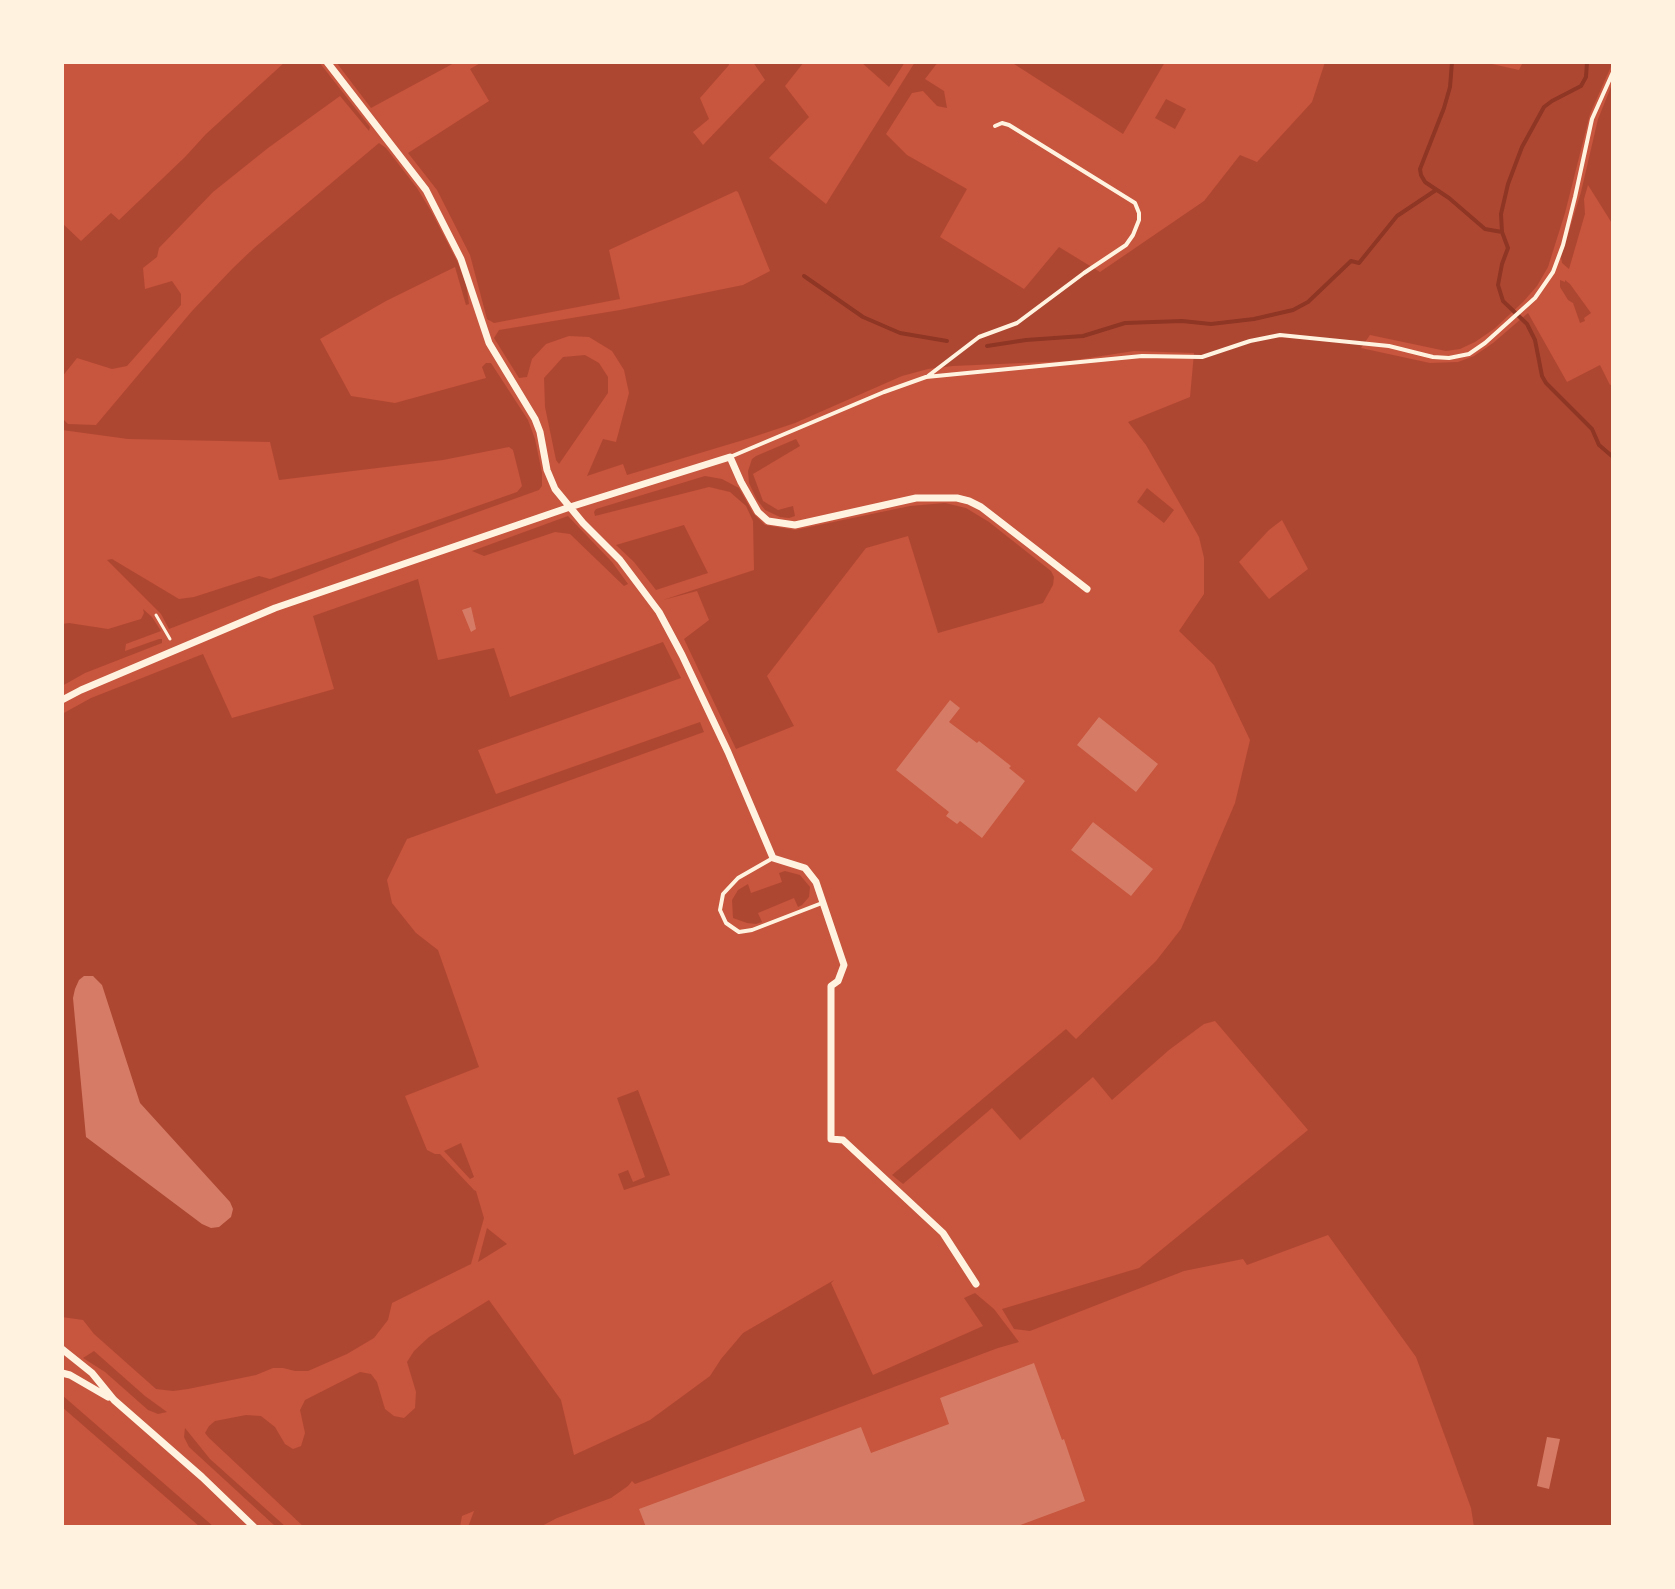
<!DOCTYPE html>
<style>
body{margin:0}
#map{position:relative;width:1675px;height:1589px;overflow:hidden;background:#c8553d;font-family:"Golos Text",sans-serif}
canvas{display:block}
.frame{position:absolute;inset:0;border:64px solid #fff3e0;pointer-events:none}
</style>
<div id="map">
<canvas width="1675" height="1589"></canvas>
<div class="frame"></div>
</div>
<script>
const context = document.querySelector('canvas').getContext('2d');
context.lineJoin = 'round';
function paint(path, color) { context.fillStyle = color; context.fill(path, 'evenodd'); }
const toPath = rows => new Path2D(rows.map(r => 'M' + r).join(''));
function stroke(path, color, width, dash) { context.strokeStyle = color; context.lineWidth = width; context.lineCap = dash ? 'butt' : 'round'; context.setLineDash(dash || []); context.stroke(path); }
paint(toPath([
 [285,62,319,62,370,127,369,131,340,96,268,148,213,192,159,248,157,257,143,268,145,289,172,281,181,294,181,305,127,366,112,369,77,358,62,377,62,223,81,241,111,213,119,220,185,157,206,134],
 [336,62,456,62,371,108],
 [482,62,728,62,729,65,700,98,709,119,693,132,703,145,765,80,753,62,804,62,785,86,809,117,769,158,826,204,915,62,938,62,925,79,944,91,947,108,937,106,923,91,912,93,886,134,907,155,967,189,940,237,1024,289,1059,247,1100,272,1204,201,1240,155,1257,162,1312,102,1325,62,1483,62,1519,70,1523,62,1613,62,1590,114,1565,213,1548,267,1537,286,1523,302,1494,329,1475,342,1460,349,1446,351,1370,335,1361,348,1430,363,1458,362,1474,356,1493,343,1528,313,1567,382,1600,365,1610,385,1613,384,1613,1525,1608,1527,1474,1527,1471,1508,1416,1357,1328,1235,1247,1265,1243,1259,1184,1271,1030,1331,1014,1329,1002,1309,1139,1268,1308,1130,1215,1021,1204,1024,1169,1050,1112,1100,1093,1077,1020,1140,992,1108,903,1184,892,1175,1066,1029,1076,1039,1156,961,1181,929,1235,803,1250,740,1214,665,1179,631,1204,594,1204,558,1199,537,1146,445,1128,422,1190,397,1194,353,1134,351,1069,361,953,366,928,369,902,376,795,423,750,438,627,475,623,464,587,476,603,439,616,442,629,393,624,370,612,351,589,337,569,336,546,344,532,359,527,377,519,378,494,338,499,330,620,310,743,285,770,271,738,192,736,191,609,250,620,299,494,323,487,319,470,255,437,190,408,153,489,101,470,69],
 [1282,520,1308,569,1269,599,1239,562,1269,530],
 [861,62,905,62,889,87],
 [1011,62,1165,62,1123,134],
 [1613,82,1613,225,1588,185,1584,199,1585,214,1569,269,1562,263,1561,257,1581,192,1598,119],
 [1166,99,1186,109,1175,129,1155,118],
 [379,143,386,148,417,188,431,211,458,263,466,284,469,304,466,305,455,267,386,301,320,339,351,396,395,403,486,378,482,367,486,363,491,363,528,420,535,439,542,473,542,486,539,490,400,540,169,629,161,614,107,560,112,559,179,599,194,597,259,576,270,579,517,492,522,486,513,450,509,447,443,460,279,480,270,442,128,439,62,430,62,418,68,424,96,425,192,311,233,268,254,248],
 [1560,280,1565,282,1565,280,1570,284,1591,313,1584,318,1585,321,1580,323,1573,303,1568,300,1560,287],
 [585,355,599,363,608,377,608,393,559,464,556,460,545,407,544,378,563,357],
 [796,439,800,446,753,474,763,501,778,510,793,506,795,516,789,518,780,517,765,510,757,500,749,483,748,471,752,459,756,456],
 [705,476,722,479,739,488,753,513,765,525,795,530,910,506,945,503,966,508,989,522,1051,571,1054,577,1053,585,1043,603,938,633,908,536,866,548,767,676,794,726,736,749,684,639,709,620,697,591,663,600,754,570,753,521,746,506,730,492,709,487,595,516,594,512,596,509],
 [1147,488,1174,510,1164,523,1137,502],
 [568,516,612,562,628,584,624,586,570,534,555,532,484,556,472,551],
 [684,525,708,573,656,590,634,562,616,545],
 [418,579,438,660,494,648,510,697,663,642,681,678,478,750,496,794,700,722,704,732,407,839,387,880,392,903,416,933,438,950,479,1067,405,1096,427,1150,435,1154,440,1154,474,1190,476,1191,484,1218,471,1264,392,1303,388,1320,374,1338,347,1354,308,1371,295,1371,283,1368,273,1368,256,1375,188,1389,173,1391,156,1389,94,1334,83,1320,62,1317,62,714,91,698,203,654,232,718,334,689,313,616],
 [143,609,152,617,161,631,126,644,125,651,159,639,162,639,162,643,85,673,62,686,62,624,69,623,108,629,141,619,144,613],
 [785,871,800,875,810,887,809,897,802,905,798,907,794,898,758,913,762,922,756,924,747,923,733,918,732,900,738,890,748,884,751,893,782,882,779,873],
 [638,1090,670,1175,624,1190,618,1174,628,1170,633,1182,645,1177,617,1098],
 [461,1143,474,1177,470,1179,444,1151],
 [487,1228,507,1244,478,1262],
 [834,1280,831,1283,873,1375,983,1326,964,1298,975,1293,994,1309,1019,1342,998,1348,635,1484,632,1481,628,1486,611,1498,557,1518,540,1527,468,1527,474,1511,462,1516,460,1527,304,1527,209,1438,205,1433,209,1426,215,1421,246,1415,261,1416,275,1427,285,1444,293,1449,301,1446,305,1433,300,1410,305,1400,360,1372,371,1374,377,1382,385,1409,394,1416,404,1418,415,1408,416,1392,407,1362,414,1351,429,1337,489,1300,561,1400,574,1455,650,1420,710,1376,721,1359,743,1333],
 [94,1351,145,1396,167,1412,158,1414,148,1410,105,1372,83,1358],
 [62,1395,214,1527,200,1527,62,1407],
 [185,1428,210,1459,286,1527,275,1526,189,1447,184,1437]
]), '#ae4732');
stroke(toPath([
 [1452,62,1450,87,1444,108,1420,169,1421,175,1425,182,1449,198,1485,229,1502,232],
 [1587,62,1586,77,1581,86,1552,101,1544,107,1522,147,1508,184,1501,214,1502,232,1508,248,1502,264,1498,285,1503,301,1527,324,1535,340,1542,376,1546,383,1592,429,1599,445,1613,457],
 [804,276,863,317,900,333,947,341],
 [987,346,1026,340,1083,336,1125,323,1182,321,1211,324,1254,319,1293,310,1308,302,1351,261,1359,263,1397,216,1436,190],
 [1613,486,1613,499]
]), '#8f3625', 4);
paint(toPath([
 [471,607,476,629,471,632,462,610],
 [950,700,960,708,949,722,977,743,979,741,1011,766,1009,768,1025,781,982,838,960,821,957,824,946,816,949,812,896,770],
 [1099,717,1158,764,1136,792,1077,745],
 [1093,822,1153,869,1131,896,1071,850],
 [84,976,93,976,102,985,140,1103,230,1202,233,1209,231,1217,219,1227,211,1228,202,1224,86,1137,73,998,75,989,79,980],
 [1034,1363,1062,1440,1064,1439,1085,1501,1015,1527,646,1527,639,1509,861,1427,871,1453,949,1424,940,1398],
 [1547,1437,1560,1439,1549,1489,1537,1486]
]), '#d67c66');
stroke(toPath([
 [156,615,170,639]
]), '#fff3e0', 3);
stroke(toPath([
 [928,376,979,337,1017,323,1084,273,1126,245,1133,235,1139,220,1139,213,1135,203,1009,125,1002,123,995,126],
 [730,457,884,392,926,377,1142,356,1202,357,1250,341,1280,335,1389,346,1433,357,1449,358,1469,354,1485,343,1535,298,1553,272,1563,245,1575,197,1592,119,1613,72],
 [773,858,738,878,723,894,720,910,726,923,739,932,752,930,822,903]
]), '#fff3e0', 4);
stroke(toPath([
 [327,62,426,190,461,259,489,343,535,419,540,432,547,470,555,489,583,523,620,560,659,612,682,655,728,752,773,858,805,868,816,882,844,965,838,981,831,986,831,1139,843,1140,943,1233,976,1284],
 [62,700,81,690,275,608,570,507,730,457,741,482,758,512,768,521,795,525,916,498,957,498,969,501,981,507,1087,589],
 [62,1349,92,1373,114,1400,202,1477,254,1527],
 [62,1373,70,1375,108,1397]
]), '#fff3e0', 7);
</script>
